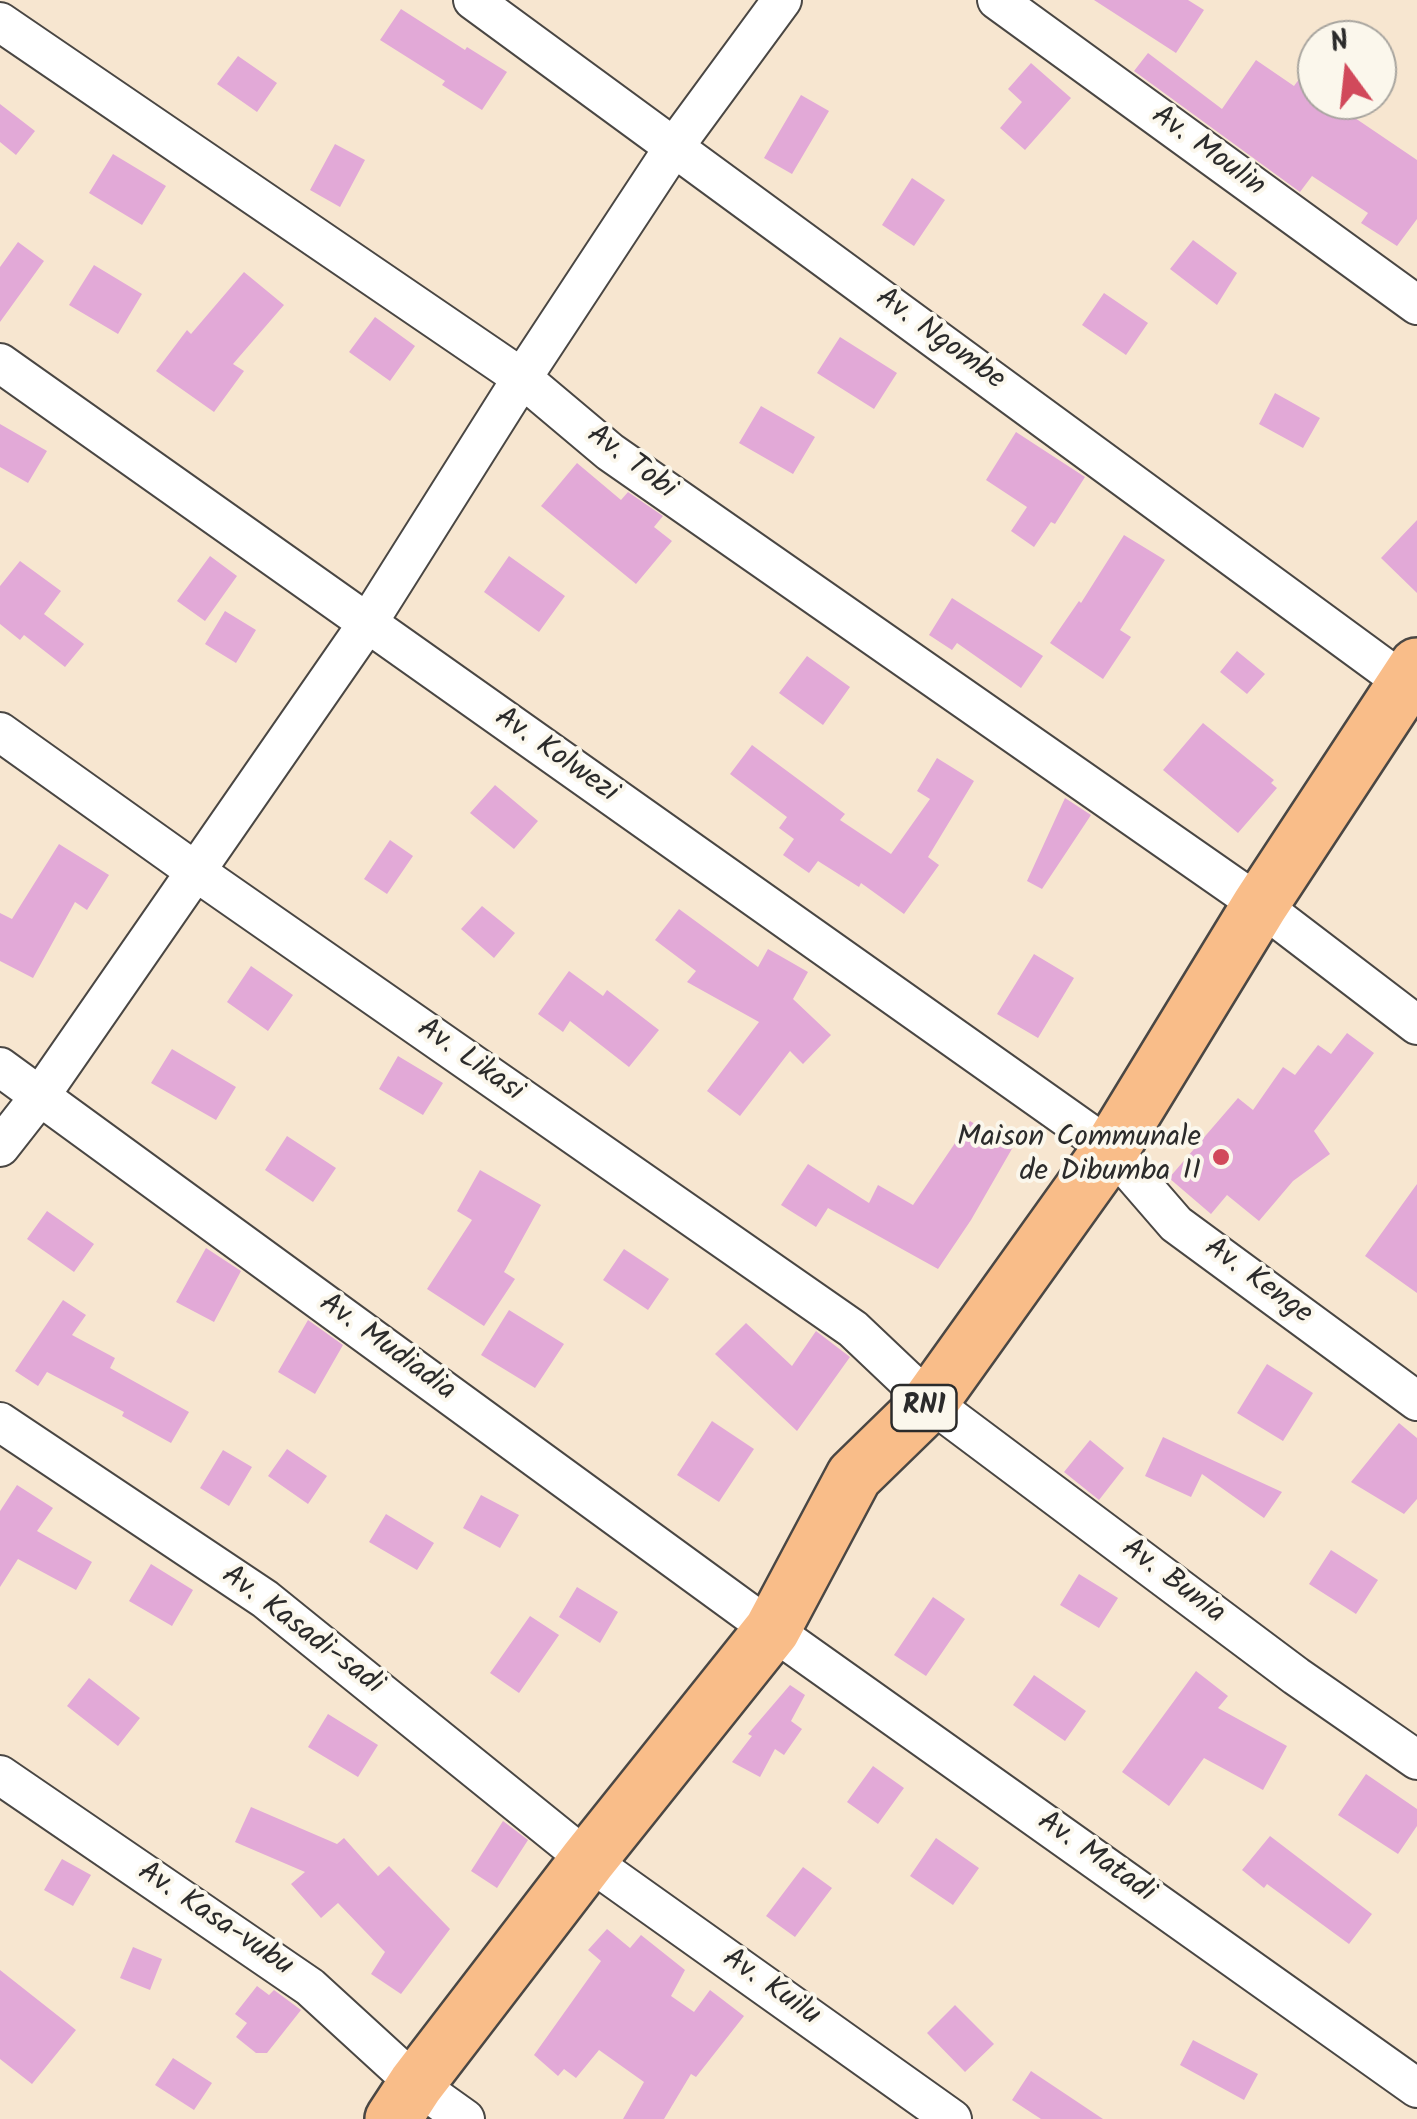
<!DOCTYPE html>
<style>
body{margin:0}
#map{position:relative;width:1417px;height:2119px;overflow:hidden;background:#f7e6d0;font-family:Kalam,sans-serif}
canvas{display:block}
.north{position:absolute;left:1297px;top:20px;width:100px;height:100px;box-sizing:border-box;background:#fbf7ec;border:2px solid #a8a59f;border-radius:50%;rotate:345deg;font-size:28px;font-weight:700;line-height:40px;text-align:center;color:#2b2b2b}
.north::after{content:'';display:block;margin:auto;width:35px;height:45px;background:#d1495b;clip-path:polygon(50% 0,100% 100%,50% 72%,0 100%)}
</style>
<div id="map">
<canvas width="1417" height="2119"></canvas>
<div class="north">N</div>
</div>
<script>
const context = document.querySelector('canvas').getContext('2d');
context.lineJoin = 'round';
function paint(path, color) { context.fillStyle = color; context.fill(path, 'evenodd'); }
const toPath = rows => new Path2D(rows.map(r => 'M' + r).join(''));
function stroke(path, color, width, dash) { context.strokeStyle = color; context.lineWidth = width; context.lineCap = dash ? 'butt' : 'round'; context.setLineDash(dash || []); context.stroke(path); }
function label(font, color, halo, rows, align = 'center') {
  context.font = font + ' Kalam,sans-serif'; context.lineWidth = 8; context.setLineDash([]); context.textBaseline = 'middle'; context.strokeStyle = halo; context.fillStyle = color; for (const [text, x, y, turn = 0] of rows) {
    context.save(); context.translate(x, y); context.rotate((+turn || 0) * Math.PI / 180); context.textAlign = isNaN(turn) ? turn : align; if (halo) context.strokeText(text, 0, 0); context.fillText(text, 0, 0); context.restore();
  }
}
paint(toPath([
 [1094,0,1188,0,1204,10,1176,53],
 [401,9,465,50,467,47,507,72,482,110,442,85,445,81,380,40],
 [1148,53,1222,109,1256,60,1294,86,1317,55,1317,100,1369,100,1355,118,1417,160,1417,219,1397,246,1361,223,1368,213,1312,176,1300,192,1134,71],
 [238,56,277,83,257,112,217,84],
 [1031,63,1071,98,1025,150,1000,128,1022,102,1008,89],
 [801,95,829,111,792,174,764,158],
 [0,104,35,131,16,155,0,142],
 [335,144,365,160,340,207,310,190],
 [113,154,166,186,142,225,89,193],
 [912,178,945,200,914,246,882,225],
 [1193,240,1237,273,1217,305,1170,269],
 [18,242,44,261,0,322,0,267],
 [94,265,142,294,118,334,69,305],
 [244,272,284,305,233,364,244,371,214,412,156,371,187,330,191,334],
 [1104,293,1148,323,1126,355,1082,325],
 [375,317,415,346,390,381,349,352],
 [840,337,897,373,874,409,817,373],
 [1275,393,1320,418,1303,448,1259,424],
 [761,406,815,437,793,474,739,443],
 [0,424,47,451,28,483,0,467],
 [1016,432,1085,477,1055,524,1051,522,1034,547,1011,531,1027,507,986,480],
 [577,463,621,500,628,492,663,516,654,527,672,541,636,584,541,506],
 [1417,520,1417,593,1381,558],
 [1124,535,1165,560,1120,630,1131,637,1103,679,1050,643,1079,601,1081,603],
 [210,556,237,576,205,621,177,601],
 [509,556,565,596,539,632,484,592],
 [20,561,61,591,44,614,84,644,65,667,24,635,20,640,0,624,0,586],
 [952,598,1043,656,1021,688,957,643,952,650,929,635],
 [225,611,256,630,236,663,205,644],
 [1237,651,1265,674,1247,694,1220,672],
 [807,656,850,687,823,725,779,693],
 [1203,723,1274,780,1271,783,1277,788,1238,833,1163,770],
 [752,745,845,814,840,820,891,854,930,799,917,791,937,758,974,781,928,857,939,865,904,914,861,883,859,887,818,861,809,873,783,855,794,839,779,828,787,817,730,774],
 [495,785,538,821,514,849,470,813],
 [1065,798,1091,815,1042,889,1027,881],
 [390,840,413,856,387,894,364,879],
 [59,844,109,875,87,910,75,902,33,978,0,961,0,913,12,919],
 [482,906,515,933,494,958,461,929],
 [679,909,758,967,768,949,808,972,793,999,831,1035,803,1064,790,1051,740,1116,707,1091,759,1022,687,982,696,971,655,940],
 [1034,954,1074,978,1038,1038,997,1014],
 [251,966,293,995,268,1031,227,1002],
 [569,971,603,996,607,990,659,1030,629,1067,570,1021,563,1032,538,1014],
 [1347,1033,1374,1053,1314,1131,1330,1154,1293,1181,1259,1221,1227,1195,1211,1214,1169,1178,1238,1098,1253,1110,1283,1067,1295,1075,1318,1045,1331,1054],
 [172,1049,236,1087,216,1120,151,1083],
 [398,1056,443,1083,423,1115,379,1089],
 [970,1121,1013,1147,971,1220,938,1269,828,1208,816,1227,781,1205,808,1164,869,1203,878,1185,913,1205],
 [287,1136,336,1168,313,1202,265,1170],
 [480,1170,541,1205,504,1272,515,1279,484,1326,427,1289,472,1220,457,1211],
 [1417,1184,1417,1293,1365,1256],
 [47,1211,94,1244,74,1272,27,1239],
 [206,1248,241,1271,214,1322,176,1302],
 [624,1249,669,1279,648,1310,603,1280],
 [63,1300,86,1315,72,1335,115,1358,110,1368,189,1412,171,1443,122,1416,124,1412,47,1372,38,1386,15,1371],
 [509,1310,564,1344,535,1388,481,1355],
 [308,1320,343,1345,315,1394,278,1372],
 [746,1323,792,1366,816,1331,850,1357,797,1431,715,1354],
 [1267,1364,1313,1393,1283,1441,1237,1413],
 [712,1421,754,1449,719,1502,677,1475],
 [1399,1423,1417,1438,1417,1499,1404,1514,1351,1482],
 [1163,1437,1197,1453,1282,1492,1264,1518,1202,1474,1191,1497,1145,1476],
 [1090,1440,1124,1468,1099,1500,1064,1472],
 [287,1449,327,1476,308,1504,268,1476],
 [223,1450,252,1467,229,1506,200,1488],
 [17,1485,53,1508,37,1531,92,1562,76,1590,18,1559,0,1587,0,1511],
 [481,1495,519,1515,500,1548,463,1528],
 [386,1514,434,1543,417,1570,369,1542],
 [1331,1550,1378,1580,1356,1614,1309,1584],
 [151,1564,193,1590,172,1626,129,1601],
 [1079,1574,1118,1598,1099,1628,1060,1605],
 [577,1587,618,1612,600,1643,559,1617],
 [933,1597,965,1619,926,1676,894,1655],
 [530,1616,559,1635,519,1693,490,1673],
 [1196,1671,1228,1696,1218,1708,1287,1746,1263,1790,1204,1758,1169,1806,1122,1772],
 [1034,1675,1086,1711,1065,1741,1013,1705],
 [89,1678,140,1718,118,1746,67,1706],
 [790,1685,805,1695,791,1721,802,1729,784,1755,775,1749,760,1777,732,1762,752,1736,748,1734],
 [328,1714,378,1745,358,1777,308,1747],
 [873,1766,904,1788,878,1824,847,1802],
 [1366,1774,1417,1809,1417,1826,1398,1854,1338,1815],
 [251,1807,337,1844,344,1838,378,1876,389,1866,450,1929,401,1994,371,1974,385,1952,338,1903,321,1918,291,1884,305,1872,235,1842],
 [503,1821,528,1840,497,1888,471,1871],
 [1270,1836,1372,1914,1349,1944,1267,1884,1264,1888,1242,1870],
 [936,1838,979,1868,953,1905,910,1876],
 [62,1859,91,1875,73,1906,44,1890],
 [803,1867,832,1888,795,1937,766,1916],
 [607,1929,630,1948,641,1935,685,1970,671,1996,694,2012,710,1990,744,2016,696,2077,691,2074,664,2119,623,2119,644,2082,599,2050,576,2078,564,2069,558,2076,534,2055,601,1961,588,1950],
 [133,1947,162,1959,150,1990,120,1978],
 [0,1970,76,2030,32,2084,0,2059],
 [257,1986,269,1995,274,1990,301,2010,267,2053,256,2053,236,2037,247,2023,235,2014],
 [955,2005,994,2044,965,2072,927,2033],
 [1193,2040,1258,2074,1244,2100,1180,2065],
 [173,2058,212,2083,194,2110,155,2085],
 [1031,2071,1103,2119,1041,2119,1012,2100]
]), '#e2a9d7');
const street = toPath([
 [473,0,1417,692],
 [997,0,1417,305],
 [0,22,522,378,610,452,1260,905,1417,1025],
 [0,363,1111,1149,1176,1224,1417,1401],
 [0,732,195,871,853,1329,930,1402,1296,1676,1417,1760],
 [0,1067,772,1630,1417,2088],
 [0,1147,40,1096,367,624,522,378,674,147,782,0],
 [0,1422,265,1599,588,1860,952,2119],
 [0,1775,310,1987,416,2084,465,2119]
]);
const highway = toPath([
 [393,2119,416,2084,588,1860,772,1630,854,1476,930,1402,1111,1149,1260,905,1417,666]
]);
stroke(street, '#4a4744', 42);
stroke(highway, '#4a4744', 60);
stroke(street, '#fff', 38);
stroke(highway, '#f9bd89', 55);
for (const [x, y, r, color] of [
 [1221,1157,10,"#d1495b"]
]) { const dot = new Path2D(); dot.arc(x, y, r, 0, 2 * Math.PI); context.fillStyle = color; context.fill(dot); stroke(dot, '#fbf7ec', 4); }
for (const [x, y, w] of [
 [924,1408,65]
]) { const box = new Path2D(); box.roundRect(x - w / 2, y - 23, w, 46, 8); context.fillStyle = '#fbf7ec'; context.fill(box); stroke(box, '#2b2b2b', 2.5); }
label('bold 28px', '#2b2b2b', null, [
 ["RN1",924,1408]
]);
label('30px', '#2b2b2b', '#fbf7ec', [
 ["Av. Moulin",1207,153,36],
 ["Av. Ngombe",939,341,36],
 ["Av. Tobi",630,464,37],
 ["Av. Kolwezi",555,757,35],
 ["Av. Likasi",469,1062,35],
 ["Av. Kenge",1257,1283,36],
 ["Av. Mudiadia",386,1349,36],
 ["Av. Bunia",1172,1583,37],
 ["Av. Kasadi-sadi",301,1632,37],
 ["Av. Matadi",1095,1859,35],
 ["Av. Kasa-vubu",214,1921,34],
 ["Av. Kuilu",770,1989,35]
]);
label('30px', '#2b2b2b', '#fbf7ec', [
 ["Maison Communale",1201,1140],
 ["de Dibumba II",1201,1174]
], 'right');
</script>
